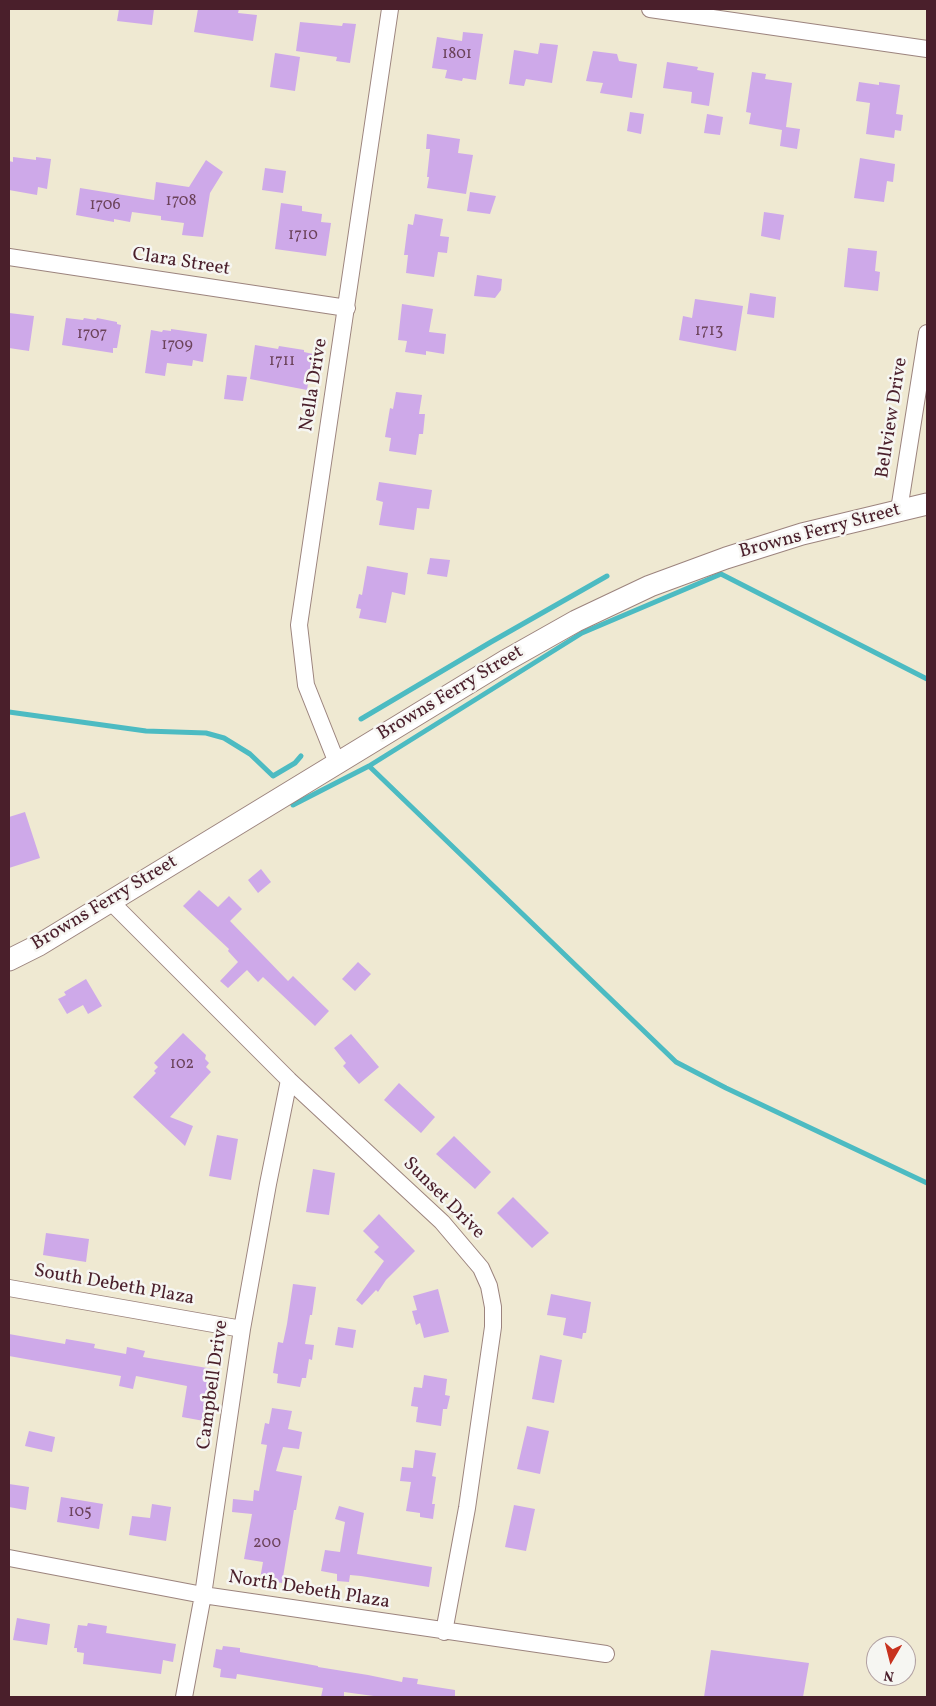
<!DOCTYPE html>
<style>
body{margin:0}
#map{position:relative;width:936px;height:1706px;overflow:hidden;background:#efe9d2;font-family:Vollkorn,serif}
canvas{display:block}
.frame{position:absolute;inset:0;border:10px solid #4a1f2b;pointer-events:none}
.north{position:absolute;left:866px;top:1636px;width:50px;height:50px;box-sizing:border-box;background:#f6f6f2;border:1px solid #b1a0a2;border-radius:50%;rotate:188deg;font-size:14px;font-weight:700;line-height:20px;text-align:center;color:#4a1f2b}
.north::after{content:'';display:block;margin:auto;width:18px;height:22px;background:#c8321e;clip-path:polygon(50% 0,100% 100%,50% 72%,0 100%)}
</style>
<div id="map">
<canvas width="936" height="1706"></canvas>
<div class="frame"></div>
<div class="north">N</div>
</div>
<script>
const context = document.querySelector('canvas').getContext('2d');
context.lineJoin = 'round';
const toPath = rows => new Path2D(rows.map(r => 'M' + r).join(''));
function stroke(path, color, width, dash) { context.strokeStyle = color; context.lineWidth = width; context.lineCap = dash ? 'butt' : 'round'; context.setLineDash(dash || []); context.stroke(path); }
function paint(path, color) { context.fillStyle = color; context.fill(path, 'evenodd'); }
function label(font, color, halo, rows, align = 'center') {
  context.font = font + ' Vollkorn,serif'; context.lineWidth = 5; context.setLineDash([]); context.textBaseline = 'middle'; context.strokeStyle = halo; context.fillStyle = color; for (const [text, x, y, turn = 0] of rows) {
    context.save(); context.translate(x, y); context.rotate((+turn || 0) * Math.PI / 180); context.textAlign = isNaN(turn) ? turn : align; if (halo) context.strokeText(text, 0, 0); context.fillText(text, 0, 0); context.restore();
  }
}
stroke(toPath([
 [9,712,146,731,206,733,224,738,250,754,273,776,295,763,301,756],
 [361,719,491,642,607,576],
 [369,766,582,633,721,574,927,679],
 [293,805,369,766,676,1062,726,1088,927,1183]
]), '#4cbbc2', 5);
paint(toPath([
 [119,9,154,9,152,25,117,21],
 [198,9,239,9,238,13,257,15,253,41,194,32],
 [300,22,342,26,343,23,356,24,350,63,336,61,337,57,296,51],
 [463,32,483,34,476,80,463,78,462,81,445,78,447,70,432,68,437,37,462,41],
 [540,43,558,45,552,83,526,79,524,86,509,84,514,50,538,54],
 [593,51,617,54,619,61,637,64,632,98,600,93,603,83,586,81],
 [275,53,300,57,295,91,270,87],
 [667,62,698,67,697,70,714,73,709,106,691,103,692,92,663,88],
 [752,72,766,74,765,79,792,83,786,127,800,129,797,149,780,146,782,130,749,124,751,113,746,112],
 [859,82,879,85,879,82,900,85,896,114,903,115,901,131,895,130,894,138,866,134,870,103,856,101],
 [630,112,644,114,641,134,627,131],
 [707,114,723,117,720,135,704,133],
 [427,134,460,139,458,153,473,155,466,194,427,188,429,177,427,177,430,149,426,149],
 [13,157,36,160,36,157,51,159,47,189,38,187,37,195,9,190,9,161,13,162],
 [860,158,895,164,893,182,887,181,884,202,854,198],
 [206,160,223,172,210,193,203,237,182,235,184,223,161,220,161,216,132,212,130,222,114,219,114,222,76,215,80,188,154,200,156,182,189,187],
 [265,168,286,171,283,193,262,190],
 [470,192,496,196,490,214,467,211],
 [281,203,302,206,302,211,322,214,321,222,331,223,326,256,275,249],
 [764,212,784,215,780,240,761,236],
 [415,214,443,219,440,236,449,237,447,253,438,252,434,277,406,273,408,255,404,255,408,224,413,225],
 [848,248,877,251,875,271,880,272,878,291,844,287],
 [477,275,502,279,501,290,495,298,474,296],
 [750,293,776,297,774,318,747,314],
 [695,299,743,306,736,351,679,340,683,316,692,318],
 [402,304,433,309,429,332,446,334,444,354,426,351,426,355,405,352,407,341,398,340],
 [9,313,34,316,29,351,9,348],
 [66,318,83,320,84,318,96,320,97,318,117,322,117,324,121,325,117,348,113,348,113,353,62,345],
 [171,329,207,334,203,362,193,360,192,366,167,363,165,376,145,373,151,330,162,332,163,330,171,331],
 [255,345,278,349,279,346,304,350,304,352,313,354,307,390,250,379],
 [227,375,247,377,243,401,224,399],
 [396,392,422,395,419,414,425,414,423,434,419,434,416,455,389,451,391,438,385,437,390,408,393,409],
 [379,482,432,490,429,509,417,508,414,530,379,525,383,502,376,500],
 [430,558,450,560,447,577,427,574],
 [367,566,408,573,405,595,392,592,386,623,359,618,361,609,356,608,359,594,362,595],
 [25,812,40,858,9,868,9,817],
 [261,869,271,882,258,893,248,880],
 [199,890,218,907,229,896,242,909,230,921,288,981,293,976,329,1011,315,1026,263,977,258,982,247,970,228,988,220,981,238,962,228,951,229,949,183,906],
 [358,962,371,974,355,991,342,979],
 [86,979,102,1006,88,1014,83,1005,67,1014,58,999,66,995,64,992],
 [183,1033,206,1055,205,1059,209,1063,206,1067,211,1072,170,1117,193,1126,185,1146,133,1097,156,1073,154,1071,158,1067,154,1063],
 [351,1034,379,1067,359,1084,343,1066,346,1063,334,1048],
 [399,1083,435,1117,421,1133,384,1100],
 [217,1135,238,1139,231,1180,209,1176],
 [454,1136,491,1172,475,1189,436,1154],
 [313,1169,335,1173,329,1215,306,1212],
 [513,1197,549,1233,532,1248,497,1213],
 [379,1214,415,1251,386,1280,378,1292,376,1290,362,1305,356,1300,384,1261,374,1252,379,1247,363,1231],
 [46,1233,89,1239,86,1262,43,1255],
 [293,1284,316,1287,312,1315,310,1315,305,1344,314,1345,312,1360,309,1359,306,1378,302,1378,300,1387,277,1383,278,1374,273,1373,278,1342,283,1343,287,1324],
 [438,1289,449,1332,424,1338,420,1323,416,1325,412,1311,417,1310,413,1296],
 [551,1294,591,1302,586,1333,583,1333,582,1339,563,1335,566,1318,547,1315],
 [338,1327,356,1330,353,1348,335,1345],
 [9,1334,65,1344,66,1339,95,1344,94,1348,126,1354,127,1347,145,1351,143,1357,213,1369,204,1421,182,1417,187,1386,136,1376,133,1389,119,1386,121,1376,9,1356],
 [540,1355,562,1360,554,1403,532,1399],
 [424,1375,447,1379,445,1395,450,1396,447,1409,443,1409,441,1426,416,1422,418,1407,411,1406,414,1387,422,1388],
 [272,1408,292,1411,288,1429,302,1432,299,1449,283,1447,276,1471,302,1476,296,1510,294,1510,282,1583,260,1579,263,1562,244,1559,252,1514,232,1512,233,1499,253,1501,254,1490,259,1491,267,1445,261,1444,265,1423,269,1424],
 [527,1426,549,1431,540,1474,517,1469],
 [29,1431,55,1437,52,1452,25,1446],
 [415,1450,436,1453,432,1476,436,1477,432,1504,435,1504,433,1519,420,1517,420,1513,406,1511,411,1482,400,1481,402,1467,413,1468],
 [9,1484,29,1487,26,1510,9,1507],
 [61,1497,103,1504,99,1529,57,1522],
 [152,1504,171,1507,166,1541,129,1535,132,1516,150,1518],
 [514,1505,535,1509,526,1551,505,1547],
 [339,1506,364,1513,357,1554,432,1567,429,1587,361,1576,350,1575,349,1582,337,1581,337,1574,321,1571,325,1550,340,1552,345,1522,335,1519],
 [17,1618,50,1624,47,1645,13,1640],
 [88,1623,107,1626,106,1633,176,1644,173,1662,163,1660,161,1674,83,1664,84,1653,77,1652,77,1648,74,1648,78,1625,87,1626],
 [223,1646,240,1648,240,1652,318,1666,318,1667,368,1675,402,1682,403,1677,418,1679,417,1684,455,1690,455,1697,381,1697,344,1692,344,1697,321,1697,323,1688,237,1674,236,1679,220,1677,221,1669,213,1667,216,1649,222,1650],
 [711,1650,809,1663,803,1697,704,1697]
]), '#cea9e9');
const minor = toPath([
 [650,9,927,49],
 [9,257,347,308],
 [899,510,927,333],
 [337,763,306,685,299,625,390,9],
 [110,901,289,1080,442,1222,481,1268,489,1286,493,1307,493,1327,467,1508,444,1632],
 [9,1288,242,1329],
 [9,1558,203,1595,606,1654],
 [184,1697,203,1595,242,1329,268,1184,289,1080]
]);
const tertiary = toPath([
 [9,960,39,945,505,661,576,621,650,586,726,558,802,534,927,504]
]);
stroke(minor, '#9c847e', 18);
stroke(tertiary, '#9c847e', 23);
stroke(minor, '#fff', 16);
stroke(tertiary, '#fff', 21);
label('16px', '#6b425a', null, [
 ["1801",457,55],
 ["1708",181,202],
 ["1706",105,206],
 ["1710",303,236],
 ["1713",709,332],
 ["1707",92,335],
 ["1709",177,346],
 ["1711",282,362],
 ["102",182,1065],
 ["105",80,1513],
 ["200",267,1544]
]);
label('19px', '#4a1f2b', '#f6f6f2', [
 ["Clara Street",181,263,9],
 ["Nella Drive",315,385,-81],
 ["Bellview Drive",893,418,-81],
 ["Browns Ferry Street",820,532,-15],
 ["Browns Ferry Street",451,694,-31],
 ["Browns Ferry Street",105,904,-31],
 ["Sunset Drive",443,1199,45],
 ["South Debeth Plaza",114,1286,10],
 ["Campbell Drive",214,1385,-82],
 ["North Debeth Plaza",309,1591,9]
]);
</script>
